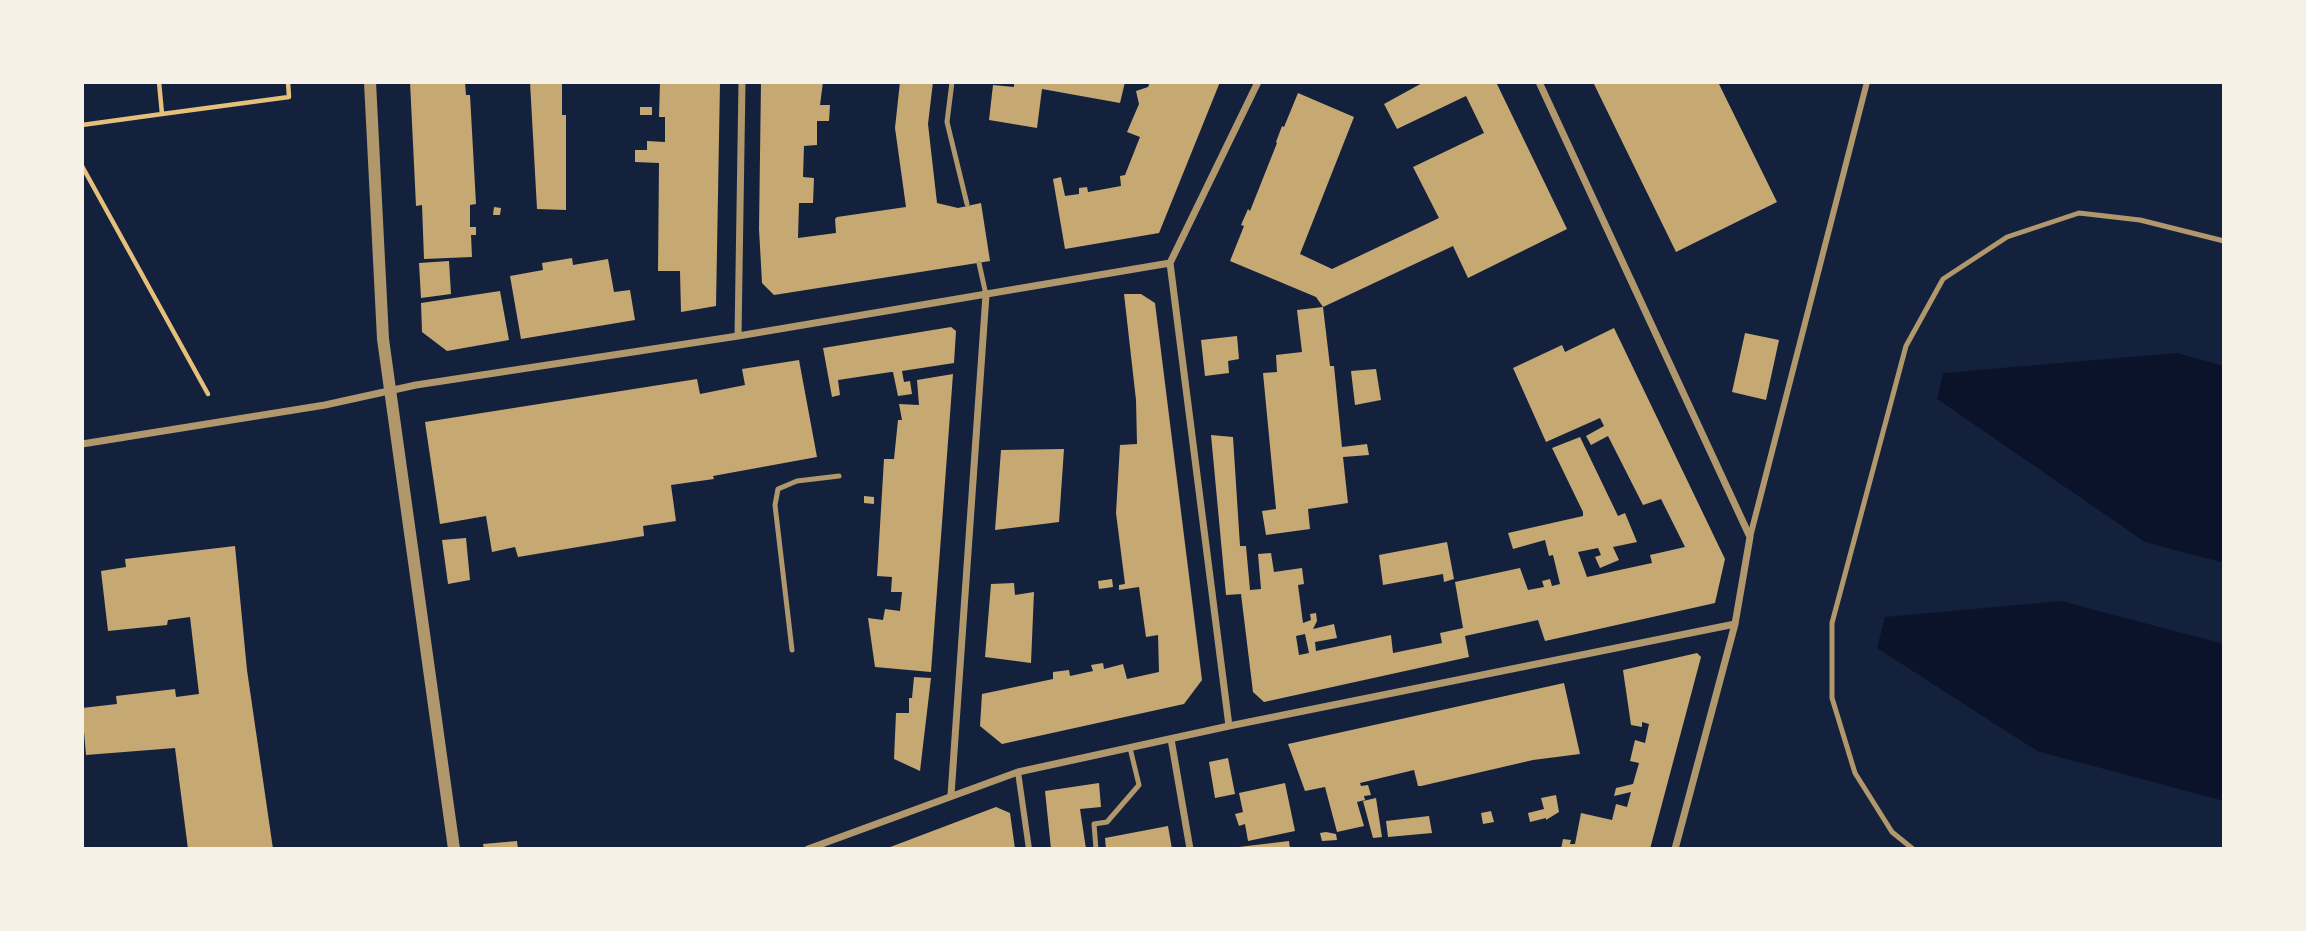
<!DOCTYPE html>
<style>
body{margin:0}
#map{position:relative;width:2306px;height:931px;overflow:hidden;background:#14213d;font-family:"DejaVu Sans",sans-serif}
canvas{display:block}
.frame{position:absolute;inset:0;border:84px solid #f6f1e7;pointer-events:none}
</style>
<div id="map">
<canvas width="2306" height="931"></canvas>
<div class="frame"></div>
</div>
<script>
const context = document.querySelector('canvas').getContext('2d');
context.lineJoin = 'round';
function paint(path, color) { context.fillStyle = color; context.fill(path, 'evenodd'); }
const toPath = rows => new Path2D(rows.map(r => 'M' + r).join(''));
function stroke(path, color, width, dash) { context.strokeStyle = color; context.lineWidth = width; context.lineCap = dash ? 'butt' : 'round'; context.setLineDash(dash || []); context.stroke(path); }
paint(toPath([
 [2177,353,2224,366,2224,563,2145,542,1937,399,1943,373],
 [2061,601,2224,644,2224,801,2037,751,1877,648,1885,617]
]), '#0b132b');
paint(toPath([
 [410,82,465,82,466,95,470,95,476,204,470,205,470,227,476,227,476,235,471,235,472,257,424,259,422,205,416,206],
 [530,82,562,82,562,115,566,115,566,210,537,209],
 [660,82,720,82,716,306,681,312,680,271,658,271,659,163,635,162,635,150,647,150,647,141,665,142,665,117,659,117],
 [761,82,823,82,820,105,830,105,829,121,817,121,817,145,804,146,803,177,814,178,813,203,799,203,798,238,836,233,835,219,837,217,906,207,895,128,900,82,933,82,928,124,937,203,958,208,981,203,990,261,774,295,762,283,759,229],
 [1014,82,1125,82,1120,103,1042,89,1037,128,989,120,993,85,1014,87],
 [1150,82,1220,82,1159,233,1065,249,1053,179,1061,177,1065,196,1079,194,1079,188,1087,187,1088,192,1121,186,1120,176,1125,175,1140,137,1127,132,1139,104,1136,91,1148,87],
 [1424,82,1496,82,1567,229,1468,278,1453,246,1323,307,1316,297,1230,261,1244,226,1241,225,1248,209,1250,211,1277,143,1276,142,1282,126,1284,127,1298,93,1354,117,1300,254,1332,269,1439,218,1413,167,1484,133,1466,96,1397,129,1384,104],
 [1593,82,1718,82,1777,202,1676,252],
 [640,107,652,107,652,115,640,115],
 [494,207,501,208,500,215,493,215],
 [572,258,573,265,608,259,614,292,630,290,635,320,521,339,510,276,543,270,542,263],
 [449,261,451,294,421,298,419,263],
 [500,291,509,340,447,351,422,332,421,303],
 [1124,294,1141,294,1155,303,1202,680,1184,704,1002,744,980,726,982,694,1053,679,1053,672,1069,670,1070,676,1093,671,1091,665,1103,663,1104,669,1123,664,1127,679,1159,672,1158,635,1146,637,1139,587,1119,590,1119,585,1125,584,1116,513,1120,445,1137,444,1136,400],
 [1323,307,1330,366,1334,366,1342,447,1367,444,1369,455,1343,457,1348,503,1308,509,1310,529,1266,535,1262,511,1276,509,1263,373,1277,372,1276,355,1302,352,1297,310],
 [951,327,956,331,954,363,902,371,904,382,910,381,912,394,898,396,893,372,891,372,838,380,840,395,832,397,823,348],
 [1614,328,1725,559,1715,603,1545,641,1538,620,1465,636,1469,657,1264,702,1253,692,1241,594,1226,595,1211,435,1233,437,1240,546,1246,546,1250,590,1261,589,1258,554,1271,553,1274,572,1302,568,1304,584,1298,585,1303,623,1311,620,1310,614,1316,613,1317,621,1313,629,1334,624,1337,638,1315,642,1316,651,1391,635,1393,653,1442,643,1440,633,1463,628,1455,582,1520,568,1528,590,1544,587,1542,581,1550,579,1552,586,1560,584,1553,555,1549,556,1545,540,1513,549,1508,533,1583,516,1583,512,1552,448,1580,437,1618,516,1625,513,1637,542,1613,547,1619,560,1600,568,1595,557,1601,555,1598,548,1578,552,1587,577,1652,563,1650,555,1685,547,1661,499,1643,505,1608,436,1591,445,1586,436,1604,426,1600,418,1546,442,1513,368,1562,345,1565,352],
 [1305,634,1309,653,1299,655,1296,636],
 [1745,333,1779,340,1766,400,1732,392],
 [1237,336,1239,359,1228,361,1229,373,1205,376,1201,340],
 [799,360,817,457,713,476,714,479,671,485,676,521,643,526,644,536,518,557,515,547,492,552,486,516,440,524,425,422,697,379,700,394,745,385,742,369],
 [1376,369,1381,400,1355,405,1351,371],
 [953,374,931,672,875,667,868,618,883,620,885,609,900,611,902,592,891,592,892,577,877,576,884,459,894,459,898,420,902,420,899,404,919,405,917,380],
 [1064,449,1059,522,995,530,1001,450],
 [864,496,874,497,874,504,864,503],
 [466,538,470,580,448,584,442,540],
 [1447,542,1454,579,1444,582,1443,574,1383,585,1379,555],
 [235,546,247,670,273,849,188,849,175,748,86,755,82,708,117,704,116,696,175,689,176,697,199,694,190,617,168,620,167,625,108,631,101,571,126,567,125,559],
 [1112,579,1113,587,1099,589,1098,581],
 [1014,583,1015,595,1034,592,1031,663,985,657,991,584],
 [1697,653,1701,657,1650,849,1561,849,1563,839,1571,840,1570,844,1575,844,1581,813,1612,820,1616,804,1627,807,1631,792,1614,796,1616,788,1633,784,1639,763,1630,761,1635,740,1645,743,1649,724,1642,722,1642,727,1631,725,1623,670],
 [914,677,931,678,920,771,894,759,896,713,909,713,909,698,912,698],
 [1564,683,1580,754,1533,760,1421,786,1418,786,1414,770,1360,783,1361,786,1368,785,1371,795,1364,796,1365,800,1357,802,1364,826,1337,832,1325,787,1305,791,1288,744],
 [1228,758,1235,794,1215,798,1209,762],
 [1099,783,1101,807,1080,809,1086,849,1051,849,1045,791],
 [1285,783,1295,831,1248,841,1245,824,1239,826,1235,814,1243,812,1239,793],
 [1556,795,1559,812,1546,820,1546,818,1530,822,1528,813,1544,809,1541,798],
 [1376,798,1382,837,1373,838,1363,801],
 [996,807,1010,813,1015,849,885,849],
 [1491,811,1494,822,1483,824,1481,813],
 [1429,816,1432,833,1388,837,1386,821],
 [1168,826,1172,849,1106,849,1105,838],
 [1326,832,1336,834,1337,840,1322,841,1320,833],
 [517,841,518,849,484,849,483,844],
 [1289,841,1290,849,1239,849,1239,847]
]), '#c6a872');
stroke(toPath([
 [159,82,162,114,289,97,288,82],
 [82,125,162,114],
 [82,166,208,394]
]), '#e5c07b', 4.5);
stroke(toPath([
 [952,82,947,122,967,204],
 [979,263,986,295],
 [792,650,775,505,778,489,797,481,839,476],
 [1096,849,1094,824,1107,822,1139,785,1130,748],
 [1913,849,1892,832,1855,773,1832,698,1832,623,1906,346,1943,279,2007,237,2079,213,2140,220,2224,241]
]), '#b1986c', 5);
stroke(toPath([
 [1750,537,1867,82],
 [1018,772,1029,849]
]), '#b1986c', 6);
stroke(toPath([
 [1539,82,1750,537,1735,624,1675,849],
 [738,336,742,82],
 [82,444,325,405,416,385,738,336,1170,263],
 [1229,726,1170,263,1258,82],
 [1171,739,1190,849],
 [951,795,986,295],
 [808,849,1018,772,1229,726,1735,624]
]), '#b1986c', 7);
stroke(toPath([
 [370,82,383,339,454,849]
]), '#b1986c', 12);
</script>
